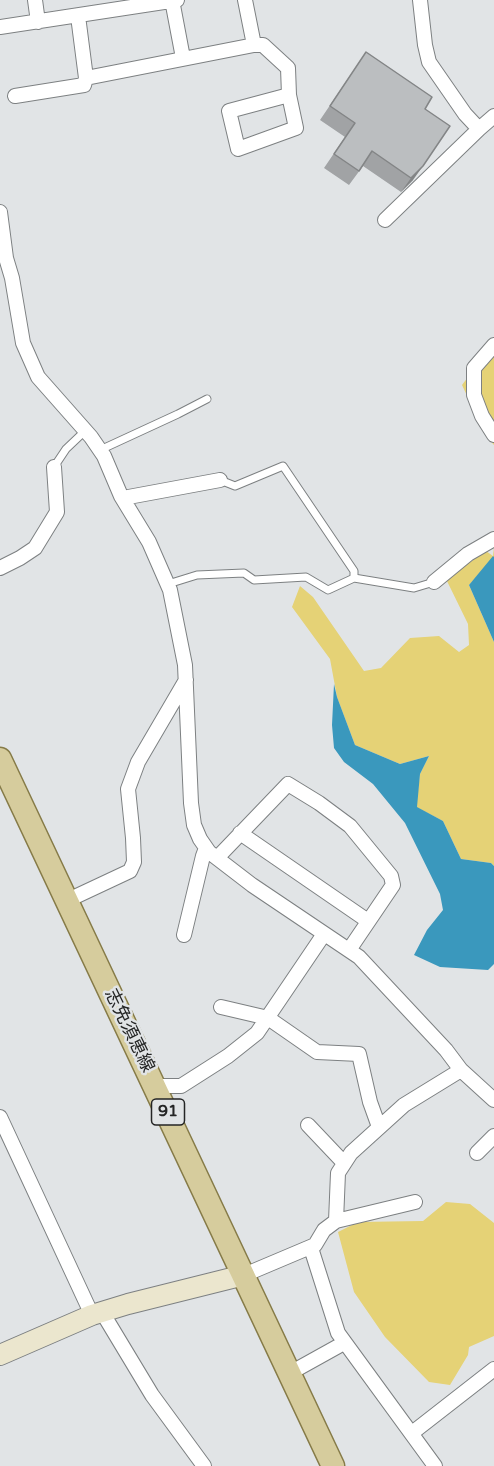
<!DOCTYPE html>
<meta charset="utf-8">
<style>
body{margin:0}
canvas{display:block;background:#e1e4e6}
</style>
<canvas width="494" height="1466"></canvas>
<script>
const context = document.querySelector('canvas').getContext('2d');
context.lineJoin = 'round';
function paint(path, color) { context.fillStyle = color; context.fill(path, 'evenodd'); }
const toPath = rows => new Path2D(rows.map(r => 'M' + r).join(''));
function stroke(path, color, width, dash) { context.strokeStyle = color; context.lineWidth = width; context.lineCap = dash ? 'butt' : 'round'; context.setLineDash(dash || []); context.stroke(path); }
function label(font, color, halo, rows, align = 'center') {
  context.font = font + ' "Varela Round","Noto Sans JP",sans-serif'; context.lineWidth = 5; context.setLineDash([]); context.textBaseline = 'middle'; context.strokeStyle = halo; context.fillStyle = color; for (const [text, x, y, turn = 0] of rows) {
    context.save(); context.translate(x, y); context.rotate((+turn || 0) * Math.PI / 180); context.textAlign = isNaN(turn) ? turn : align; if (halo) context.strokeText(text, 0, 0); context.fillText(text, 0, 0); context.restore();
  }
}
paint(toPath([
 [494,342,494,445,486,436,462,385],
 [494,547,494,557,469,585,494,642,494,866,491,863,461,859,443,821,416,807,420,774,429,756,400,764,355,745,337,697,330,659,292,607,300,586,313,597,364,671,381,668,410,638,439,636,459,652,469,645,468,624,446,579,486,551,493,556],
 [446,1202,470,1204,494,1223,494,1336,469,1347,468,1355,450,1385,429,1382,385,1337,354,1292,338,1232,358,1222,423,1221]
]), '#e5d276');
paint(toPath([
 [493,556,494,557,494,642,469,585],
 [334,684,337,697,355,745,400,764,429,756,420,774,417,807,443,821,461,859,491,863,494,866,494,964,488,970,440,967,414,955,427,930,443,910,440,894,405,823,373,784,344,762,334,748,332,725]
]), '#3a98bd');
const lane = toPath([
 [100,450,178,414,207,399],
 [54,467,66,449,86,430],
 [354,578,414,588,434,582],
 [168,584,197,575,244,573,254,580,306,577,328,590,354,578,354,571,283,466,235,486,220,480]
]);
const street = toPath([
 [35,0,38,22],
 [172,0,183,58],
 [420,0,425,45,429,62,465,114,479,129,494,116],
 [78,16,86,78,254,45,245,0],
 [0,27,177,0],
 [254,45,263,45,288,68,289,95,296,128,238,149,229,111,289,95],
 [15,96,84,85,86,78],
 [0,212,6,258,12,278,23,343,38,377,91,437,104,456,121,496,149,542,170,590,185,665,191,803,194,825,200,839,209,852,252,885,359,957,446,1050,461,1070,494,1100],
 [385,220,479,129],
 [494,345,474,368,474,395,482,416,494,435],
 [123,498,220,480],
 [0,568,20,558,35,548,57,512,54,467],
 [434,582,468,554,494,539],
 [240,833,368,921],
 [217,858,288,784,319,803,350,826,391,876,393,885,349,950],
 [66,901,130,871,134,862,133,838,128,789,138,762,186,680],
 [184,935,203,856,206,848],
 [221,1007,268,1018,317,1052,359,1054,370,1102,379,1127],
 [156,1086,181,1086,228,1056,257,1033,324,934],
 [0,1117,92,1315],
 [308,1125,344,1163],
 [477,1153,494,1136],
 [336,1221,415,1202],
 [311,1248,338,1333,435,1466],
 [244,1275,315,1245,324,1230,336,1221,338,1173,351,1153,404,1105,461,1070],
 [102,1312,152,1395,204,1466],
 [290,1373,344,1343],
 [412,1433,494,1369]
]);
const secondary = toPath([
 [0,1355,92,1315,128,1304,244,1275]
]);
const primary = toPath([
 [0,759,333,1466]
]);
stroke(lane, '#7d8082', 9);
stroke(street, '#7d8082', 16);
stroke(secondary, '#7d8082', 22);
stroke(primary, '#867b48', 25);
stroke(lane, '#fff', 7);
stroke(street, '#fff', 14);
stroke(secondary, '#ebe6ce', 20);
stroke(primary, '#d6cc9d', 22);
paint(toPath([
 [366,52,425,109,413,180,401,192,363,166,349,185,324,168,345,137,320,120]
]), '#a1a3a5');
paint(toPath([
 [423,166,413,180,401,192,411,178]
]), '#838586');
const building = toPath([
 [366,52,432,97,425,109,450,126,423,166,411,178,372,151,359,171,334,154,355,123,330,106,366,52]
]);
paint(building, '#bbbec0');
stroke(building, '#838586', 1.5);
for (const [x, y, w] of [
 [168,1112,33]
]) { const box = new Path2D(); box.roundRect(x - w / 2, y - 13, w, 26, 4.5); context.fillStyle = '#e1e4e6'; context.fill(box); stroke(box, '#242525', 1.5); }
label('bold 16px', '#242525', null, [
 ["91",168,1112]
]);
label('18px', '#242525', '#e1e4e6', [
 ["志免須恵線",129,1031,64]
]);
</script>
